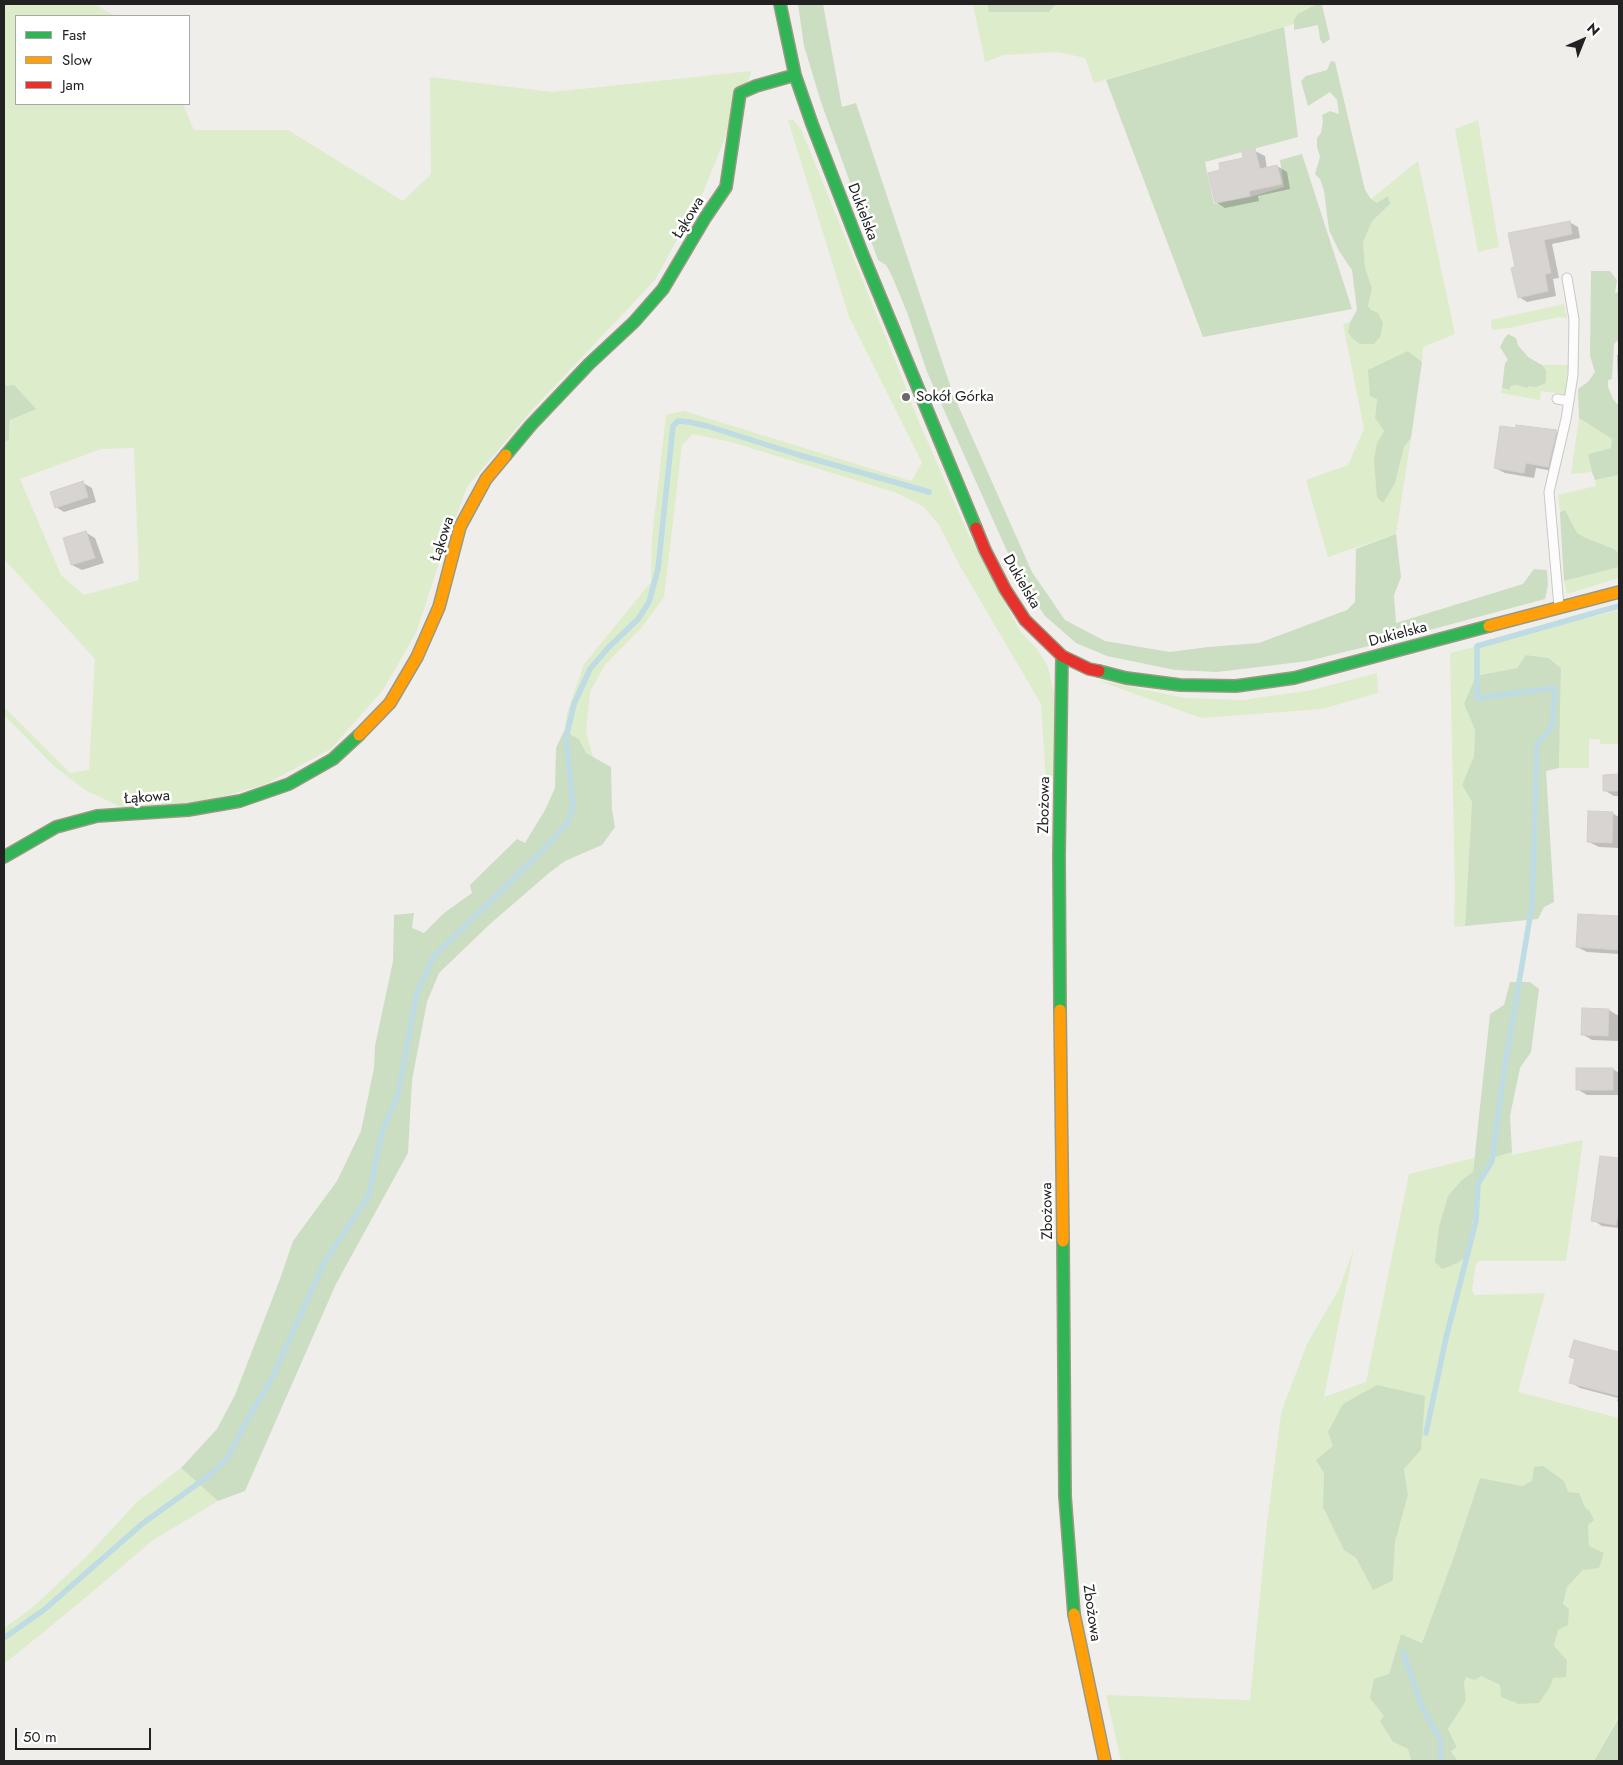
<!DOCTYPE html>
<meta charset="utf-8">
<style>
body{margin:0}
#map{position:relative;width:1623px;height:1765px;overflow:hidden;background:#f0eeeb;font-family:Jost,sans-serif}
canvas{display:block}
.frame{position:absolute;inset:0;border:5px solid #222;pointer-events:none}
.legend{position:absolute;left:15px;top:15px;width:175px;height:90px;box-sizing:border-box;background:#fff;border:1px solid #a7a7a7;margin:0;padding:6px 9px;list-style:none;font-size:15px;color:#222}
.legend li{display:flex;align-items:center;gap:10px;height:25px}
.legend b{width:25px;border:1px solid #a7a7a7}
.north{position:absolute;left:1558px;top:15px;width:50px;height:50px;-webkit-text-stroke:4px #fff;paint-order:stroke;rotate:44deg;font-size:14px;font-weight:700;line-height:20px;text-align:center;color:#222}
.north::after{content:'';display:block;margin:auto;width:18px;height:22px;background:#222;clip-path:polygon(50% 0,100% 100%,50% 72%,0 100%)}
.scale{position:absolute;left:15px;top:1728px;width:136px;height:22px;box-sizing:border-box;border:2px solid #222;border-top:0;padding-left:6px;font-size:15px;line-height:18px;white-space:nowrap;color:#222;-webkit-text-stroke:4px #fff;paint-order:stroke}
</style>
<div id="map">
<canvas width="1623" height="1765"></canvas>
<div class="frame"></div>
<ul class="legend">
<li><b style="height:6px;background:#30b455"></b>Fast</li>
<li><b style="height:6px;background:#ff9f0a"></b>Slow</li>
<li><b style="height:6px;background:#e5322d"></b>Jam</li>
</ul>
<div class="north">N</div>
<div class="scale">50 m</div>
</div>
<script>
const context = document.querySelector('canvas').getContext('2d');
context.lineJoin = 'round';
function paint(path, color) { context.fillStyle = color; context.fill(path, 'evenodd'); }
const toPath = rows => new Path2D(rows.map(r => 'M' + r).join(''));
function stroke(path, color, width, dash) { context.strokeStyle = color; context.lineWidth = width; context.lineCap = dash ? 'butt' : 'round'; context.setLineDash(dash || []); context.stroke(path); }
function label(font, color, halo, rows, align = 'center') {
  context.font = font + ' Jost,sans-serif'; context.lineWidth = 5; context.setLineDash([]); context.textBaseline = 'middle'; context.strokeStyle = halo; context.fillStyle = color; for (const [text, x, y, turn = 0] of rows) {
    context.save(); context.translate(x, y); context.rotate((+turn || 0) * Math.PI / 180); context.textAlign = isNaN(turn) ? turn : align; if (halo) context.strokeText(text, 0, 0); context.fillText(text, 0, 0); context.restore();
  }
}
paint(toPath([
 [4,4,94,4,116,16,16,16,16,104,183,104,194,130,288,130,403,201,431,174,430,77,552,92,752,71,704,190,655,280,532,410,467,487,439,563,416,633,383,690,331,749,264,785,199,803,121,807,85,790,55,767,4,715,4,707,70,773,89,770,95,659,4,559,4,442,9,440,14,385,4,386],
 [134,448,139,580,84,595,61,575,20,479,101,449],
 [973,4,988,4,990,12,1049,12,1056,4,1322,4,1322,5,1317,4,1310,9,1294,20,1294,24,1094,83,1085,58,1058,52,1003,55,985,62],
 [788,120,793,120,801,129,897,365,918,420,967,531,1020,631,1037,649,1048,667,1054,693,1054,778,1046,780,1041,704,960,566,939,525,924,507,897,493,731,442,693,434,682,445,664,597,642,627,605,665,590,692,586,732,593,757,586,753,579,739,564,731,567,713,584,664,651,582,652,538,666,415,684,411,911,481,922,463,849,317],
 [1478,120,1499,247,1478,252,1455,129],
 [1418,161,1455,334,1423,347,1422,362,1408,351,1377,399,1375,418,1384,431,1378,442,1395,483,1404,447,1411,438,1396,534,1328,557,1306,480,1348,465,1364,429,1343,324,1350,322,1348,332,1371,310,1368,306,1372,288,1365,268,1363,242,1372,221,1390,204,1377,203,1371,199],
 [1564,304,1567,318,1559,317,1509,328,1492,330,1491,320],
 [1542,365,1568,365,1566,394,1541,391,1540,400,1501,393,1502,388,1508,390,1511,386,1517,385,1523,387,1546,383,1546,370],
 [1579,418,1612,439,1611,448,1588,454,1592,472,1571,474],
 [1619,475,1619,553,1614,549,1586,538,1577,533,1565,510,1560,512,1558,495,1596,486,1595,480],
 [1619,567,1619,578,1567,594,1564,581],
 [1619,610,1619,744,1600,744,1600,739,1589,739,1589,768,1559,768,1561,668,1550,658,1526,655,1517,668,1464,704,1475,730,1474,756,1462,785,1472,802,1465,926,1454,927,1455,894,1450,653],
 [1377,673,1378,693,1322,709,1201,718,1097,680,1185,698,1243,700,1312,690],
 [1583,1140,1566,1261,1480,1261,1476,1264,1472,1290,1474,1295,1545,1293,1518,1392,1619,1418,1619,1715,1594,1761,1458,1761,1451,1750,1457,1746,1448,1729,1466,1701,1464,1683,1466,1677,1480,1676,1500,1685,1501,1697,1551,1685,1553,1678,1567,1660,1554,1646,1567,1587,1583,1570,1589,1547,1588,1525,1586,1509,1579,1493,1568,1492,1532,1481,1522,1486,1480,1478,1453,1559,1422,1643,1401,1634,1389,1674,1384,1716,1393,1742,1408,1749,1411,1761,1121,1761,1106,1695,1250,1700,1266,1532,1281,1413,1307,1344,1339,1289,1354,1248,1324,1397,1366,1382,1409,1174,1474,1158,1473,1172,1462,1180,1476,1203,1475,1184,1492,1158,1512,1152,1512,1155],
 [1334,1446,1421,1450,1404,1469,1408,1495,1395,1542,1393,1582,1373,1589,1356,1558,1344,1549,1323,1507,1324,1473],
 [181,1468,218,1501,153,1540,77,1605,4,1664,4,1628,32,1608,85,1558,138,1501]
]), '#ddeccb');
paint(toPath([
 [798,4,823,4,842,107,856,103,953,394,1032,572,1065,620,1105,641,1170,652,1208,647,1259,643,1347,610,1355,602,1356,549,1396,534,1401,577,1394,595,1396,623,1523,584,1534,569,1547,570,1548,585,1545,599,1381,643,1308,661,1217,672,1175,670,1107,656,1076,643,1045,616,1019,578,927,372,908,315,892,276,886,265,878,260,821,102,804,46],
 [988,4,1056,4,1049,12,989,12],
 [1317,4,1322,5,1330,39,1323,44,1320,39,1318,25,1294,30,1294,20,1298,14],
 [1284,27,1298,137,1205,162,1214,204,1250,197,1284,187,1280,160,1302,154,1352,309,1203,337,1106,80],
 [1331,61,1335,62,1365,190,1371,199,1377,203,1388,196,1390,204,1372,221,1363,242,1365,268,1372,288,1368,306,1371,310,1378,313,1383,323,1380,337,1374,344,1360,344,1352,338,1348,332,1350,322,1357,310,1352,270,1339,251,1329,230,1324,191,1320,179,1315,174,1320,157,1317,147,1317,138,1321,133,1323,121,1322,115,1330,111,1339,114,1337,100,1330,92,1308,106,1301,81,1306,76,1327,70],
 [1591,271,1610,271,1617,280,1615,293,1619,292,1619,339,1614,344,1612,379,1608,380,1608,387,1613,399,1619,406,1619,475,1595,480,1592,472,1588,454,1611,448,1612,439,1579,418,1578,389,1588,382,1595,372,1590,356],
 [1508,334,1516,338,1518,345,1528,357,1542,365,1546,370,1546,383,1536,387,1529,386,1527,388,1517,385,1511,386,1509,390,1502,388,1505,363,1508,360,1500,347,1504,339],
 [1408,351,1422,362,1411,438,1404,447,1395,483,1383,503,1377,497,1374,460,1377,443,1384,431,1375,418,1377,399,1370,396,1368,370],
 [14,385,36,409,10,420,9,440,4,442,4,386],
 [1565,510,1577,533,1586,538,1614,549,1619,553,1619,567,1564,581,1560,515,1560,512],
 [1526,655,1549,658,1561,668,1559,768,1546,771,1554,902,1544,907,1538,919,1465,926,1472,802,1462,785,1474,756,1475,730,1464,704,1476,676,1517,668],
 [564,731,579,739,586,753,611,767,612,810,615,827,602,845,565,861,549,873,490,924,439,973,427,1002,412,1080,408,1153,336,1284,245,1491,218,1501,181,1468,217,1429,235,1395,280,1279,293,1241,337,1181,361,1131,374,1068,375,1046,393,961,394,915,414,913,412,928,424,933,444,913,472,893,470,885,517,839,525,843,545,810,555,788,556,748],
 [1510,982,1530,982,1539,989,1531,1052,1520,1068,1510,1116,1512,1152,1492,1158,1475,1184,1476,1203,1466,1257,1457,1263,1442,1269,1435,1262,1439,1227,1448,1196,1462,1180,1473,1172,1490,1014,1504,1005],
 [1377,1385,1425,1396,1421,1450,1404,1469,1408,1495,1395,1542,1393,1581,1373,1590,1356,1558,1344,1550,1323,1507,1324,1473,1316,1460,1333,1446,1328,1432,1343,1404],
 [1543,1466,1564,1481,1568,1492,1579,1493,1586,1509,1589,1510,1594,1520,1588,1525,1589,1546,1604,1553,1599,1568,1583,1570,1567,1587,1563,1604,1569,1609,1568,1625,1558,1630,1554,1646,1567,1660,1566,1677,1553,1678,1551,1685,1539,1703,1519,1704,1501,1697,1500,1685,1481,1676,1475,1680,1466,1677,1464,1683,1466,1701,1448,1729,1457,1747,1451,1751,1458,1761,1411,1761,1408,1749,1393,1742,1380,1721,1384,1716,1370,1698,1374,1679,1389,1674,1401,1634,1422,1643,1453,1559,1480,1478,1522,1486,1532,1481,1534,1467],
 [1619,1716,1619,1761,1594,1761,1618,1719]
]), '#cbdec1');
paint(toPath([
 [1255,151,1265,156,1267,169,1277,166,1287,172,1290,189,1258,196,1259,201,1225,208,1216,202,1222,171,1244,159],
 [1569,222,1578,227,1580,238,1552,244,1559,278,1553,279,1556,296,1527,302,1519,297,1516,268,1510,234],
 [1617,355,1619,355,1619,384,1618,383],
 [1517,429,1557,432,1566,437,1558,472,1536,468,1534,478,1505,473,1495,468],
 [83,483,92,488,96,502,64,512,56,507],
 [85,532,95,538,104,563,82,570,72,565],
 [1604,776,1619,776,1619,796,1614,796,1604,790],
 [1612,813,1619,817,1619,848,1599,847,1589,842],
 [1611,927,1619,932,1619,954,1587,952,1577,947],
 [1609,1010,1619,1016,1618,1041,1592,1040,1582,1034],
 [1577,1069,1613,1069,1619,1073,1619,1095,1587,1095,1577,1089],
 [1601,1157,1619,1160,1619,1228,1602,1226,1593,1220],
 [1574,1341,1619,1353,1619,1402,1617,1401,1618,1398,1580,1388,1570,1382,1576,1360,1570,1357]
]), '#0003');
stroke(toPath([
 [1426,1433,1446,1338,1476,1221,1478,1184,1492,1161,1504,1072,1532,905,1537,744,1552,727,1555,688,1477,698,1477,646,1619,606],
 [4,1638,45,1609,142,1524,207,1477,227,1459,244,1426,273,1376,324,1263,369,1195,382,1132,398,1094,417,992,434,956,545,848,568,822,573,805,566,738,574,704,590,669,608,648,638,619,649,602,658,569,673,426,678,421,689,422,707,426,799,455,929,492],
 [1403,1652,1422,1707,1440,1739,1441,1761]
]), '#bfdbe3', 5.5);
const building = toPath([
 [1255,149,1260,169,1277,165,1282,184,1249,191,1250,196,1215,203,1208,173,1220,170,1219,163,1243,158,1242,152,1255,149],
 [1570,221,1572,234,1544,240,1551,273,1545,274,1548,291,1518,298,1511,268,1515,267,1508,233,1570,221],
 [1516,425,1557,430,1548,467,1526,463,1524,473,1494,468,1500,426,1516,428,1516,425],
 [83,481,88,497,55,508,50,492,83,481],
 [86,531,95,558,71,565,63,538,86,531],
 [1619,774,1619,791,1603,791,1603,775,1619,774],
 [1588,811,1613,812,1612,843,1587,842,1588,811],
 [1578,914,1619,916,1619,950,1576,947,1578,914],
 [1582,1008,1609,1009,1608,1036,1581,1035,1582,1008],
 [1576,1068,1613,1068,1613,1090,1576,1090,1576,1068],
 [1600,1156,1619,1158,1619,1214,1618,1214,1616,1225,1591,1221,1600,1156],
 [1574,1340,1619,1352,1619,1396,1569,1383,1575,1359,1569,1357,1574,1340]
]);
paint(building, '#d7d4d2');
stroke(building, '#d3d0cc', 1);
const lane = toPath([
 [1557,399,1569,401],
 [1559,607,1549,492,1566,419,1573,375,1574,319,1567,278]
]);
const fast = toPath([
 [780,4,795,75,812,124,862,253,976,528],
 [506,455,531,425,589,364,634,322,663,289,705,218,726,187,740,93,756,86,795,75],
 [1099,671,1126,678,1180,685,1236,686,1294,678,1489,626],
 [4,857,56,827,97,816,188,810,240,801,289,784,333,759,359,735],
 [1060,1010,1059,856,1062,656],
 [1063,1241,1065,1496,1074,1614]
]);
const slow = toPath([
 [1489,626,1619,592],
 [359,735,390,703,417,657,439,607,460,527,486,479,506,455],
 [1060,1010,1063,1241],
 [1074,1614,1105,1761]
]);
const jam = toPath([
 [976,528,985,550,1005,589,1025,620,1062,656,1089,669,1099,671]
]);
stroke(lane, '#c9c8c7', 11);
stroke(fast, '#999a82', 14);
stroke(slow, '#999a82', 14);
stroke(jam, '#999a82', 14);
stroke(lane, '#fdfcfc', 9);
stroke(fast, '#30b455', 11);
stroke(slow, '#ff9f0a', 11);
stroke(jam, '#e5322d', 11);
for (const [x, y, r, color] of [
 [906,397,5,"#6a6968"]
]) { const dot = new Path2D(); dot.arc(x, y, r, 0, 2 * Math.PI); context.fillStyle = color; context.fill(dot); stroke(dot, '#fff', 2); }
label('15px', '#222', '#fff', [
 ["Dukielska",862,212,69],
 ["Łąkowa",689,218,-58],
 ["Łąkowa",443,539,-72],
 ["Dukielska",1021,582,60],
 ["Dukielska",1398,635,-15],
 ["Łąkowa",147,798,-4],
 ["Zbożowa",1045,805,-89],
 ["Zbożowa",1048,1211,-91],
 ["Zbożowa",1091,1613,82]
]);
label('15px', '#222', '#fff', [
 ["Sokół Górka",916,397]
], 'left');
</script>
